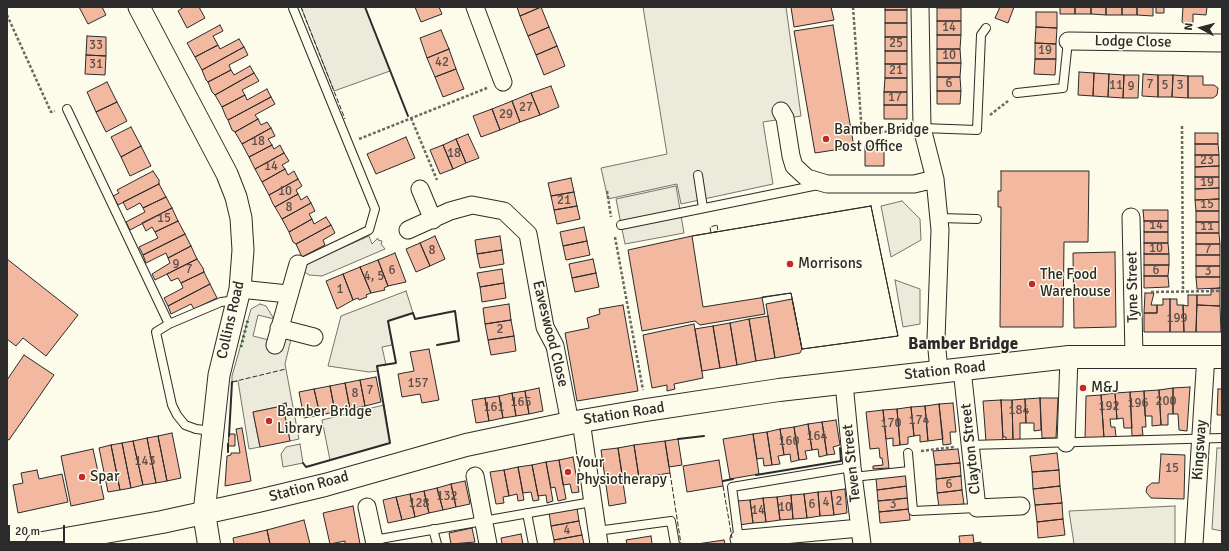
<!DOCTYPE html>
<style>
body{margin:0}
#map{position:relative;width:1229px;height:551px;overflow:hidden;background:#fdfbea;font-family:Signika,sans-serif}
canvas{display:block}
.frame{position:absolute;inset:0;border:8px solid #2b2b2b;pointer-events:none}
.north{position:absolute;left:1181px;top:8px;width:40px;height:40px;-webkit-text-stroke:3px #fdfbea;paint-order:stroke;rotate:276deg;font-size:11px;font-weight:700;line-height:16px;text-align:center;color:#2b2b2b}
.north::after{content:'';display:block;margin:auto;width:14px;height:18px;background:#2b2b2b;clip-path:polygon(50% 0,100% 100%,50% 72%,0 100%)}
.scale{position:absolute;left:8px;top:525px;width:57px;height:18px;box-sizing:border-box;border:2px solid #2b2b2b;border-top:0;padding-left:5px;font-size:12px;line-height:14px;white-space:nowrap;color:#2b2b2b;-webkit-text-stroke:3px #fdfbea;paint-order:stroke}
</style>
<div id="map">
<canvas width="1229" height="551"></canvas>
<div class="frame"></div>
<div class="north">N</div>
<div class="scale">20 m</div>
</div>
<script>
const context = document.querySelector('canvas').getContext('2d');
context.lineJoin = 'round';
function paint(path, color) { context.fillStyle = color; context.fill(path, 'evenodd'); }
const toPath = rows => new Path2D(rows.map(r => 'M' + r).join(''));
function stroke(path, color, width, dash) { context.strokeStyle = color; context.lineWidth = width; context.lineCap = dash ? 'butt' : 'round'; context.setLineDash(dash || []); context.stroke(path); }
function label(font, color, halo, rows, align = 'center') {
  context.font = font + ' Signika,sans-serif'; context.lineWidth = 3; context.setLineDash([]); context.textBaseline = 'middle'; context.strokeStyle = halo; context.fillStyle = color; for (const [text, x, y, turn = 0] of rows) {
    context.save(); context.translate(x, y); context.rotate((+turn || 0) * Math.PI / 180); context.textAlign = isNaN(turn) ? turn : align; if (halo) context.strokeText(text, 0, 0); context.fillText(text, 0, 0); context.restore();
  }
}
const green = toPath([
 [301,7,365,7,390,71,334,91,301,7],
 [902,201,920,219,921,240,891,257,881,206,902,201],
 [369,236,372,244,378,238,378,240,382,241,381,244,385,249,322,276,309,275,303,271,305,264,369,236],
 [895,280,920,289,920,324,903,327,895,280],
 [406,291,413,313,388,321,392,345,382,347,386,365,377,366,378,371,369,372,328,366,341,316,406,291],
 [260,304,266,306,274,319,258,315,253,336,269,340,268,348,281,351,286,338,291,339,285,364,299,439,290,441,285,416,288,415,286,404,282,406,253,412,260,447,249,449,238,381,232,382,232,376,251,309,260,304],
 [384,405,390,443,330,460,322,420,384,405],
 [300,444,303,463,283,467,281,454,286,447,300,444],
 [1217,448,1222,448,1222,531,1212,529,1217,448]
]);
paint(green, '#ecebdb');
stroke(green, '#74746e', 1);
const parking = toPath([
 [643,7,786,7,801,116,763,122,773,184,681,204,677,184,608,199,601,168,667,154,643,7],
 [676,186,684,233,625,244,616,199,676,186],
 [1175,506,1175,544,1074,544,1069,511,1175,506]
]);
paint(parking, '#eceadb');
stroke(parking, '#74746e', 1);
const building = toPath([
 [79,7,102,7,106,15,88,24,79,7],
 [184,7,199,7,205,18,187,28,178,11,184,7],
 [415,7,439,7,442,14,421,22,415,7],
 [517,7,541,7,520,16,517,7],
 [541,7,549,27,528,36,520,16,541,7],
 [791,7,831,7,834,20,794,27,791,7],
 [885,7,907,7,907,10,885,10,885,7],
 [1000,7,1014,7,1008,23,995,18,1000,7],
 [1060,7,1075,7,1075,14,1060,14,1060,7],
 [1075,7,1091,7,1091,14,1075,14,1075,7],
 [1091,7,1106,7,1106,15,1091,14,1091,7],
 [1106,7,1122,7,1122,15,1106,15,1106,7],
 [1122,7,1137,7,1137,15,1122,15,1122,7],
 [1137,7,1153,7,1153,16,1137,15,1137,7],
 [1156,7,1164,7,1164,13,1156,13,1156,7],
 [1183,7,1207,7,1206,15,1193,14,1193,23,1189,26,1186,26,1182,22,1183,7],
 [937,8,961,8,961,21,937,21,937,8],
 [885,10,907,10,907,23,885,23,885,10],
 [1036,12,1057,12,1057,28,1036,27,1036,12],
 [937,21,961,21,961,35,937,35,937,21],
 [885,23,907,23,907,37,885,37,885,23],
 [220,25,223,31,213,36,218,45,195,57,187,43,220,25],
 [833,25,854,147,815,153,794,31,833,25],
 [549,27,557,46,536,55,528,36,549,27],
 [1036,27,1057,28,1056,44,1035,43,1036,27],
 [441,30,449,49,427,58,420,38,441,30],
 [937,35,961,35,960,49,937,49,937,35],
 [87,36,106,37,106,56,86,55,87,36],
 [885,37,907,37,907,51,885,51,885,37],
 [239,39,244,47,202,70,195,57,218,45,220,49,239,39],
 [1035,43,1056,44,1056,59,1035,59,1035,43],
 [557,46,565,66,544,75,536,55,557,46],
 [244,47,248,55,229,65,231,70,208,82,206,80,202,70,244,47],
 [449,49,456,69,435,77,427,58,449,49],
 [937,49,960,49,961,63,937,63,937,49],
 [885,51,907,51,907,64,885,64,885,51],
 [86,55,106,56,105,75,85,74,86,55],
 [1035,59,1056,59,1055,75,1034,74,1035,59],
 [937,63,961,63,960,77,937,77,937,63],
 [885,64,907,64,907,78,885,78,885,64],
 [250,66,254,73,215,95,212,92,208,82,231,70,234,75,250,66],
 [456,69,464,89,443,97,435,77,456,69],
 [1079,72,1094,73,1093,96,1078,95,1079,72],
 [254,73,259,81,242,90,245,95,222,107,215,95,254,73],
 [1094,73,1109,74,1108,97,1093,96,1094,73],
 [1109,74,1124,75,1123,98,1108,97,1109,74],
 [1143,74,1158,75,1158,97,1142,96,1143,74],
 [1124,75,1139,75,1138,98,1123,98,1124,75],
 [1158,75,1173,75,1172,97,1158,97,1158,75],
 [1173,75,1188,76,1188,98,1172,97,1173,75],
 [1188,76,1203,76,1203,85,1214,85,1218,88,1217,95,1213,98,1188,98,1188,76],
 [937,77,960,77,961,91,937,91,937,77],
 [885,78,907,78,907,92,884,92,885,78],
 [107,82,117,102,96,112,87,92,107,82],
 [551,86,559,107,540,115,531,93,551,86],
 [267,89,271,97,228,120,226,117,222,107,245,95,247,100,267,89],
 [937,91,961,91,960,104,937,104,937,91],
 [884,92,907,92,907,105,884,105,884,92],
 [531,93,540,115,520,122,512,101,531,93],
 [271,97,275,104,255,115,258,119,235,132,232,130,228,120,271,97],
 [512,101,520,122,500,130,492,109,512,101],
 [117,102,127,121,106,132,96,112,117,102],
 [884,105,907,105,907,119,884,119,884,105],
 [492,109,500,130,481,137,473,116,492,109],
 [258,119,261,125,267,122,271,128,242,144,235,132,258,119],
 [131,127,141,146,121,157,111,137,131,127],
 [271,128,275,136,268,139,272,145,249,157,242,144,271,128],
 [1195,133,1218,133,1218,144,1195,144,1195,133],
 [468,134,479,158,466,163,456,139,468,134],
 [406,137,415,158,376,174,367,154,406,137],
 [456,139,466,163,453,169,443,145,456,139],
 [1195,144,1218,144,1219,155,1195,155,1195,144],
 [272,145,274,149,280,145,284,153,255,169,249,157,272,145],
 [443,145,453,169,440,174,430,150,443,145],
 [141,146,151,166,130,176,121,157,141,146],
 [865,146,884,146,884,166,865,166,865,146],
 [284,153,289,161,282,165,285,169,262,182,255,169,284,153],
 [1195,155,1219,155,1219,166,1195,167,1195,155],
 [1219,166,1219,177,1195,177,1195,167,1219,166],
 [285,169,288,175,294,171,298,179,269,195,262,182,285,169],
 [153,171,159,180,159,184,118,205,113,196,119,193,117,190,153,171],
 [1001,171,1089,171,1088,242,1064,242,1063,327,1000,327,1001,207,998,207,998,191,1001,191,1001,171],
 [1195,177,1219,177,1219,188,1195,189,1195,177],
 [571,178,574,192,551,196,548,183,571,178],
 [298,179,302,186,296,190,298,194,275,207,273,204,269,195,298,179],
 [159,184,166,197,143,208,140,203,127,210,123,202,159,184],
 [1219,188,1219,199,1195,200,1195,189,1219,188],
 [574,192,577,206,554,210,551,196,574,192],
 [298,194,301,200,307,196,311,203,282,219,275,207,298,194],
 [166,197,172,208,130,230,126,222,145,212,143,208,166,197],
 [1219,199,1219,211,1196,211,1195,200,1219,199],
 [311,203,315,211,309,214,312,219,289,232,282,219,311,203],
 [577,206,580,219,557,224,554,210,577,206],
 [871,206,898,336,802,349,791,293,703,307,692,236,871,206],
 [871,206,898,336,802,349,791,293,762,297,765,314,700,325,695,321,642,331,628,250,692,236,871,206],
 [172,208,178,221,155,232,152,227,146,231,142,223,172,208],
 [1143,210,1168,210,1168,221,1144,221,1143,210],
 [1196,211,1219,211,1219,222,1196,222,1196,211],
 [326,217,331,225,296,244,293,242,289,232,312,219,314,224,326,217],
 [178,221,185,234,143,255,139,247,158,238,155,232,178,221],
 [1144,221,1168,221,1168,232,1144,232,1144,221],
 [1196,222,1219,222,1219,233,1196,233,1196,222],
 [331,225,335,233,323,240,325,245,302,257,296,244,331,225],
 [584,227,587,241,563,246,560,232,584,227],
 [1144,232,1168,232,1168,243,1144,243,1144,232],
 [1196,233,1219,233,1220,244,1196,244,1196,233],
 [185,234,191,246,168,258,166,253,146,263,143,255,185,234],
 [435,236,445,259,430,266,420,243,435,236],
 [500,236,502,250,477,254,475,240,500,236],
 [587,241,590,255,566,260,563,246,587,241],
 [420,243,430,266,416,272,406,249,420,243],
 [1144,243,1168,243,1169,254,1144,254,1144,243],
 [1196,244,1220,244,1220,255,1196,255,1196,244],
 [191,246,197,259,155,280,152,274,170,263,168,258,191,246],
 [502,250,504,264,480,268,477,254,502,250],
 [1115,252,1116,327,1074,328,1073,253,1115,252],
 [395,253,406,282,388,286,378,260,395,253],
 [1144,254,1169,254,1169,265,1144,265,1144,254],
 [1196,255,1220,255,1220,266,1196,266,1196,255],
 [7,259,78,315,46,356,23,338,16,346,7,339,7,259],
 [197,259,203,268,204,272,181,283,178,278,171,281,167,274,197,259],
 [593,259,596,273,572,278,569,264,593,259],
 [378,260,388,286,384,288,385,290,371,293,360,267,378,260],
 [1144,265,1169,265,1168,276,1144,276,1144,265],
 [1196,266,1220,266,1220,277,1196,277,1196,266],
 [360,267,371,293,366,295,367,297,359,300,358,298,353,300,343,274,360,267],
 [502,269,504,283,480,287,477,273,502,269],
 [204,272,210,284,168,306,164,298,183,288,181,283,204,272],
 [596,273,599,287,575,292,572,278,596,273],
 [343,274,353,300,337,309,326,281,343,274],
 [1144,276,1168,276,1169,287,1144,288,1144,276],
 [1196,277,1220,277,1220,288,1197,289,1196,277],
 [504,283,506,298,482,302,480,287,504,283],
 [210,284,217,298,194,309,191,304,171,314,168,306,210,284],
 [1220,288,1220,306,1197,305,1197,295,1211,295,1211,289,1220,288],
 [1145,293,1154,293,1151,305,1157,305,1157,313,1144,313,1145,293],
 [1188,295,1197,295,1196,332,1184,332,1183,305,1188,306,1188,295],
 [792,299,802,349,800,353,775,358,766,304,792,299],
 [1163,299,1170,299,1170,332,1144,332,1144,313,1157,313,1157,305,1163,305,1163,299],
 [1170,299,1177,299,1177,305,1183,305,1184,332,1170,332,1170,299],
 [509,304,511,320,485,324,483,308,509,304],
 [623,305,638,391,577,401,565,333,589,328,587,318,600,314,599,309,623,305],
 [1197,305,1220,306,1221,332,1196,332,1197,305],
 [768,316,775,358,756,361,749,319,768,316],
 [749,319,756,361,737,365,730,323,749,319],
 [511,320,514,336,488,340,485,324,511,320],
 [730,323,737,365,720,368,713,326,730,323],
 [694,324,703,378,674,384,675,389,667,391,667,385,652,388,643,335,694,324],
 [713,326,720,368,702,371,695,329,713,326],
 [514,336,516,351,491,355,488,340,514,336],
 [429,349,439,400,422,403,420,394,402,397,398,374,414,371,410,352,429,349],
 [24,355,54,375,9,440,7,439,7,380,24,355],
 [376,377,381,402,365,406,360,380,376,377],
 [360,380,365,406,350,409,345,383,360,380],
 [345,383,350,409,335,412,330,386,345,383],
 [330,386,335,412,320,415,314,389,330,386],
 [1190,387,1187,431,1179,430,1178,414,1173,414,1173,388,1190,387],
 [539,388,543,411,529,414,525,391,539,388],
 [1173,388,1173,414,1168,414,1168,425,1161,425,1159,390,1173,388],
 [314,389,320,415,304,418,299,392,314,389],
 [1218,389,1222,389,1222,415,1217,415,1218,389],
 [1159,390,1161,425,1152,426,1152,416,1145,416,1144,391,1159,390],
 [525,391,529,414,516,416,512,393,525,391],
 [1144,391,1146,427,1142,427,1143,435,1132,436,1130,392,1144,391],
 [1130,392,1132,428,1124,428,1123,418,1117,419,1115,393,1130,392],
 [512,393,516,416,503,418,499,396,512,393],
 [1115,393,1117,419,1110,419,1111,427,1115,427,1116,437,1104,438,1101,395,1115,393],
 [1101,395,1104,438,1085,440,1086,396,1101,395],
 [499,396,503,418,489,421,485,398,499,396],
 [485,398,489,421,476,423,472,400,485,398],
 [1040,398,1058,398,1056,438,1042,438,1040,398],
 [1040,398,1041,430,1034,431,1034,423,1026,423,1025,399,1040,398],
 [1025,399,1026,423,1020,423,1020,439,1013,440,1012,400,1025,399],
 [1001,400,1003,441,986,442,983,401,1001,400],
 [1001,400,1012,400,1013,440,1006,440,1006,437,1003,437,1001,400],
 [286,403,288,415,285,416,290,441,260,447,253,412,282,406,282,404,286,403],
 [953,403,956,432,950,432,951,444,943,445,939,404,953,403],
 [939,404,943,439,928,441,925,406,939,404],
 [925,406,928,441,920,442,920,435,914,436,911,407,925,406],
 [911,407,914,436,908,437,908,444,900,445,897,409,911,407],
 [897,409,900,445,893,446,893,438,886,439,883,410,897,409],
 [883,410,889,468,873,469,873,466,883,465,882,458,880,458,879,448,870,449,866,412,883,410],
 [836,420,840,445,833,447,835,454,827,455,822,422,836,420],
 [822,422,827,455,819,457,818,449,812,450,808,424,822,422],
 [808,424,812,450,805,451,807,459,799,460,794,427,808,424],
 [794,427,799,460,791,462,790,454,784,455,780,429,794,427],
 [242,428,251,481,225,486,227,456,231,455,231,453,240,453,236,429,242,428],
 [780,429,784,455,778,456,780,464,772,465,767,432,780,429],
 [767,432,772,465,764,466,763,458,757,459,753,434,767,432],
 [172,433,181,478,167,481,158,436,172,433],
 [229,434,235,434,235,446,228,446,229,434],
 [753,434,759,474,730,479,723,439,753,434],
 [158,436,167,481,156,483,147,438,158,436],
 [147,438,156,483,143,485,133,441,147,438],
 [678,439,682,465,669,467,665,441,678,439],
 [133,441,143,485,131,488,122,443,133,441],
 [665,441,670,473,639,478,634,445,665,441],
 [122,443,131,488,120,490,111,445,122,443],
 [111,445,120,490,108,492,99,448,111,445],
 [634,445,639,478,623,480,618,448,634,445],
 [618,448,626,503,609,506,601,450,618,448],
 [93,449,104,499,71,506,61,456,93,449],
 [958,449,960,463,935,465,933,451,958,449],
 [1057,453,1059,470,1032,472,1030,456,1057,453],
 [1161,454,1185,455,1184,499,1151,498,1146,492,1147,487,1152,483,1159,483,1161,454],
 [573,457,579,492,572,493,570,484,563,485,559,460,573,457],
 [559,460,566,499,558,501,555,487,551,488,546,462,559,460],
 [719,460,723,486,687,492,683,466,719,460],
 [546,462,553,501,547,503,546,495,538,496,532,465,546,462],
 [960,463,961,476,936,479,935,465,960,463],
 [532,465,539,500,533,501,531,492,523,493,518,467,532,465],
 [518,467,524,500,518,501,517,494,509,496,504,470,518,467],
 [37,470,39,479,62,474,68,502,18,513,13,485,23,483,21,473,37,470],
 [504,470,509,496,503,497,504,503,496,504,490,472,504,470],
 [1059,470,1060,486,1033,489,1032,472,1059,470],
 [906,475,907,486,877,490,876,478,906,475],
 [961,476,962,490,937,493,936,479,961,476],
 [465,481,470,504,456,507,451,484,465,481],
 [451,484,456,507,443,510,437,488,451,484],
 [907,486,908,498,878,501,877,490,907,486],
 [1060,486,1062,503,1035,505,1033,489,1060,486],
 [437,488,443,510,429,513,424,491,437,488],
 [845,489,847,513,834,515,831,491,845,489],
 [962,490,964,504,939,507,937,493,962,490],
 [424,491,429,513,415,517,410,494,424,491],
 [831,491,834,515,820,516,818,492,831,491],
 [818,492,820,516,807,518,804,494,818,492],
 [410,494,415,517,402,520,396,497,410,494],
 [804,494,807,518,793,519,791,495,804,494],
 [791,495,793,519,780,520,777,497,791,495],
 [396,497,402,520,388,523,383,500,396,497],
 [777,497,780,520,766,522,763,498,777,497],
 [763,498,766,522,753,523,750,500,763,498],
 [908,498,909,509,879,512,878,501,908,498],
 [750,500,753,523,739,525,737,501,750,500],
 [1062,503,1063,519,1037,522,1035,505,1062,503],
 [353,506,360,544,345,544,345,541,330,544,323,513,353,506],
 [577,508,579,521,551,526,549,512,577,508],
 [909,509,910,520,880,523,879,512,909,509],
 [1063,519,1065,535,1038,538,1037,522,1063,519],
 [304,520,310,544,270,544,267,530,304,520],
 [579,521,582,535,554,540,551,526,579,521],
 [472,528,475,542,451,544,449,533,472,528],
 [267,530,270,544,234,544,233,538,267,530],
 [521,534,523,544,502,544,501,538,521,534],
 [582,535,584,544,554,544,554,540,582,535],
 [973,535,974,543,981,542,981,544,960,544,959,536,973,535],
 [651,536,652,544,627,544,626,540,651,536],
 [724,540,725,544,697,544,724,540]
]);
paint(building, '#f2b8a0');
stroke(building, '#2b2b2b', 1);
const service = toPath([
 [293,8,375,209,369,230,298,264],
 [1017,93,1063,88,1068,41],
 [67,109,169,324],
 [922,128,977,130,981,35,986,28],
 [698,175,703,208],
 [939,218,977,219],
 [621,225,818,185],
 [213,431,196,429,185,425,177,415,172,405,156,332,169,324,221,302,237,300],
 [970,445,1222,438],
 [908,453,913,511,977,508],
 [853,477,909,471],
 [527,513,533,544],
 [433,529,437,544],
 [597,531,671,521,675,544],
 [374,540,592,502],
 [739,541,732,487,852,467]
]);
const minor = toPath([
 [475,7,503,82],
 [920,7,922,128,935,179,940,230,936,339,939,371],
 [1068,41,1222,43],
 [781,111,785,118,791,156,794,166,807,178,827,184,914,184,935,179],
 [420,189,433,220],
 [1131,217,1134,356],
 [408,230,450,211,472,205,504,211,528,234,545,327,555,346,570,423],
 [240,289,288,294],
 [279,328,314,337],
 [275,345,298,264],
 [962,369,977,508,1021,506],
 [844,383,852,467,862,544],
 [581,421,599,544],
 [1066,443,1069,357],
 [475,476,488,544],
 [367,507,375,544],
 [739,539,860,528],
 [1194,544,1206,355]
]);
const tertiary = toPath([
 [139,7,227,174,236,197,241,218,243,250,240,289,219,375,204,513]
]);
const secondary = toPath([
 [204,513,209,544],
 [37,544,162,522,258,501,325,485,466,445,570,423,646,410,779,390,1069,357,1222,357]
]);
stroke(service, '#2b2b2b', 10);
stroke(minor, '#2b2b2b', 19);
stroke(tertiary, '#2b2b2b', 23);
stroke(secondary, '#2b2b2b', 24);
stroke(toPath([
 [853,7,862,134,904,130],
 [7,15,51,112,55,111],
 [990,115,1008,101],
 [411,118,437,180],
 [1182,126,1183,292],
 [359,139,487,88],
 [607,191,611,217],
 [615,237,643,390],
 [1151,292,1222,291],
 [921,451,954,447]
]), '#6a6964', 2.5, [3, 2]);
stroke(service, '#fdfbea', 8);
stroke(minor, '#fdfbea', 17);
stroke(tertiary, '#fdfbea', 21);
stroke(secondary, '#fdfbea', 22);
stroke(toPath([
 [241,347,248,319]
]), '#34623c', 3, [2, 3]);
stroke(toPath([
 [301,7,345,119],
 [717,225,718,231,711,233,710,227,717,225],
 [232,382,286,369],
 [670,473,681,544],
 [723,486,732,538]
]), '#2b2b2b', 1, [5, 2]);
stroke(toPath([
 [365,7,408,116],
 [229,436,232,382],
 [678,439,704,436],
 [228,452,228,444],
 [303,463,306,467,390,443,377,366,396,363,388,321,413,313,415,319,455,311,459,341,437,345],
 [756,475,841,461,840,448],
 [723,481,733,479]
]), '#2b2b2b', 2);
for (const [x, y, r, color] of [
 [826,139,4,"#c62828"],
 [790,264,4,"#c62828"],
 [1032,284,4,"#c62828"],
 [1083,388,4,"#c62828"],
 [269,421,4,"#c62828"],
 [568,472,4,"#c62828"],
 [82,477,4,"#c62828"]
]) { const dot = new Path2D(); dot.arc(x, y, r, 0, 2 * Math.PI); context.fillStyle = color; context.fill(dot); stroke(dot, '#fdfbea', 1.5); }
label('13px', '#5d4e48', null, [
 ["14",949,28],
 ["25",896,44],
 ["33",96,46],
 ["19",1045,51],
 ["10",949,56],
 ["42",442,63],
 ["31",96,65],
 ["21",896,71],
 ["6",949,84],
 ["7",1150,85],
 ["11",1116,86],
 ["5",1165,86],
 ["3",1180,86],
 ["9",1131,87],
 ["17",895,98],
 ["27",526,108],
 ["29",506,115],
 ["18",258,142],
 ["18",454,154],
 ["23",1207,161],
 ["14",271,167],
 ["19",1207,183],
 ["10",285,192],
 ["21",564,201],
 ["15",1207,205],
 ["8",289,208],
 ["15",164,219],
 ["14",1156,226],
 ["11",1207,227],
 ["10",1156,249],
 ["7",1208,250],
 ["8",432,251],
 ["9",176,265],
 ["7",189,270],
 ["6",392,271],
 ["6",1156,271],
 ["3",1208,272],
 ["4, 5",374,277],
 ["1",340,290],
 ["199",1177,319],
 ["2",500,330],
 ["157",418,384],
 ["7",370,391],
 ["8",355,394],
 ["200",1166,402],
 ["165",521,403],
 ["196",1138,404],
 ["192",1109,407],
 ["161",494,408],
 ["184",1019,411],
 ["174",919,421],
 ["170",891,424],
 ["164",817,437],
 ["160",789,442],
 ["143",145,462],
 ["15",1172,469],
 ["6",949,485],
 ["132",447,497],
 ["2",839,502],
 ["4",826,503],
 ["128",419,504],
 ["6",812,505],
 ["3",893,505],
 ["10",785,508],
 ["14",758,511],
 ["4",567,531]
]);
label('15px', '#2b2b2b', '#fdfbea', [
 ["Lodge Close",1133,42,1],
 ["Tyne Street",1133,287,-91],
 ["Collins Road",231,320,-77],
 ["Eaveswood Close",550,334,76],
 ["Station Road",945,371,-6],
 ["Station Road",624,414,-9],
 ["Clayton Street",971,449,-96],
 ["Kingsway",1200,450,-86],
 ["Teven Street",852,463,-96],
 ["Station Road",309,487,-15]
]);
label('15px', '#2b2b2b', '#fdfbea', [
 ["Bamber Bridge",834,130],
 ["Post Office",834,147],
 ["Morrisons",798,264],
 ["The Food",1040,275],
 ["Warehouse",1040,292],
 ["M&J",1091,388],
 ["Bamber Bridge",277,412],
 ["Library",277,429],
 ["Your",576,463],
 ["Physiotherapy",576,480],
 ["Spar",90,477]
], 'left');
label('bold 17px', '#2b2b2b', '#fdfbea', [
 ["Bamber Bridge",963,345]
]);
</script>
